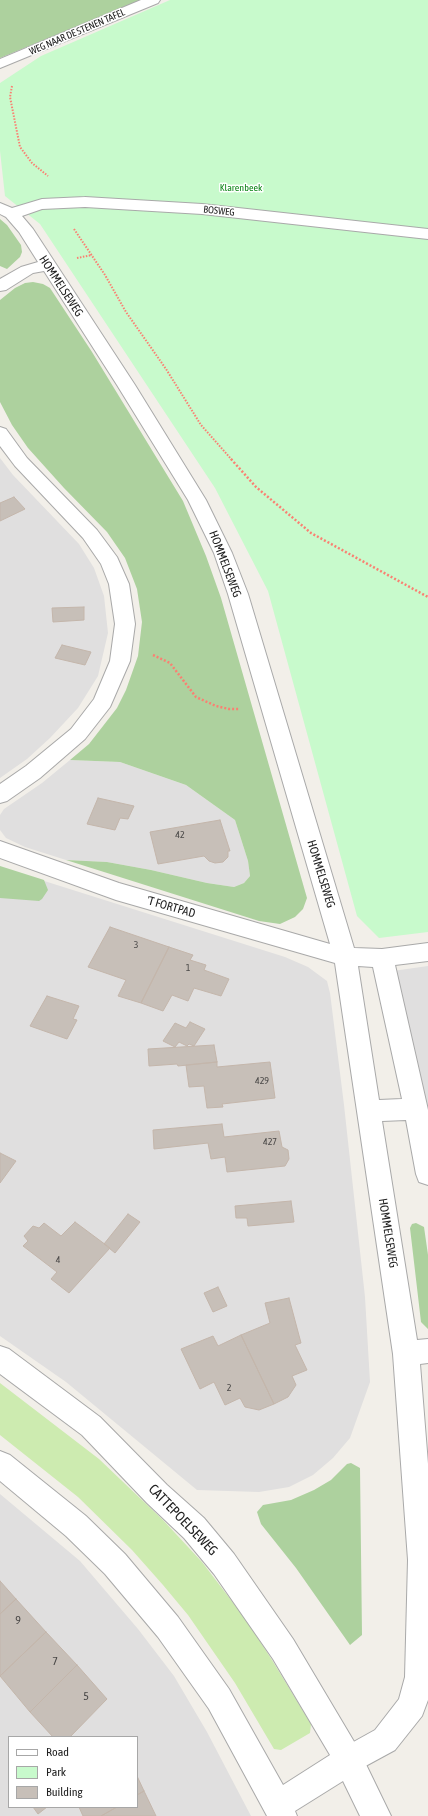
<!DOCTYPE html>
<style>
body{margin:0}
#map{position:relative;width:428px;height:1816px;overflow:hidden;background:#f2efe9;font-family:"Asap Condensed",sans-serif}
canvas{display:block}
.legend{position:absolute;left:8px;top:1736px;width:130px;height:72px;box-sizing:border-box;background:#fff;border:1px solid #a7a7a7;margin:0;padding:5px 7px;list-style:none;font-size:12px;color:#222}
.legend li{display:flex;align-items:center;gap:8px;height:20px}
.legend b{width:20px;border:1px solid #a7a7a7}
</style>
<div id="map">
<canvas width="428" height="1816"></canvas>
<ul class="legend">
<li><b style="height:5px;background:#fff"></b>Road</li>
<li><b style="height:11px;background:#c8facc"></b>Park</li>
<li><b style="height:11px;background:#c7bfb8"></b>Building</li>
</ul>
</div>
<script>
const context = document.querySelector('canvas').getContext('2d');
context.lineJoin = 'round';
function paint(path, color) { context.fillStyle = color; context.fill(path, 'evenodd'); }
const toPath = rows => new Path2D(rows.map(r => 'M' + r).join(''));
function stroke(path, color, width, dash) { context.strokeStyle = color; context.lineWidth = width; context.lineCap = dash ? 'butt' : 'round'; context.setLineDash(dash || []); context.stroke(path); }
function label(font, color, halo, rows, align = 'center') {
  context.font = font + ' "Asap Condensed",sans-serif'; context.lineWidth = 3; context.setLineDash([]); context.textBaseline = 'middle'; context.strokeStyle = halo; context.fillStyle = color; for (const [text, x, y, turn = 0] of rows) {
    context.save(); context.translate(x, y); context.rotate((+turn || 0) * Math.PI / 180); context.textAlign = isNaN(turn) ? turn : align; if (halo) context.strokeText(text, 0, 0); context.fillText(text, 0, 0); context.restore();
  }
}
paint(toPath([
 [0,458,13,475,79,544,94,568,104,596,108,633,98,676,78,708,50,738,27,759,0,778],
 [70,760,120,762,186,785,235,820,248,861,250,876,244,883,234,887,207,883,151,870,107,862,66,860,25,847,6,838,0,830,0,815,4,809,42,783],
 [0,867,285,957,308,967,327,981,330,993,344,1105,365,1297,370,1382,350,1438,333,1458,313,1475,289,1487,259,1492,197,1490,66,1382,0,1336],
 [428,966,428,1117,393,971],
 [0,1494,80,1561,138,1629,174,1676,207,1732,251,1816,0,1816],
 [9,1737,137,1737,137,1807,9,1807]
]), '#e0dfdf');
paint(toPath([
 [0,1383,99,1459,163,1520,202,1562,247,1621,272,1660,311,1724,310,1733,281,1750,274,1749,235,1683,188,1615,163,1585,132,1550,78,1497,0,1435]
]), '#cdebb0');
paint(toPath([
 [0,0,141,0,0,58],
 [0,219,7,225,21,245,22,252,20,257,7,269,0,266],
 [33,282,43,284,50,288,92,352,183,501,206,556,221,598,307,898,303,909,295,917,280,924,259,921,66,860,107,862,151,870,207,883,234,887,244,883,250,876,248,861,235,820,186,785,120,762,70,760,89,744,117,708,126,690,138,656,142,622,137,589,125,558,107,532,64,488,28,448,12,425,0,402,0,300,15,288,25,283],
 [0,866,44,880,48,890,42,899,39,901,0,898],
 [416,1223,424,1227,428,1255,428,1329,421,1322,410,1228,412,1224],
 [351,1463,360,1468,362,1635,350,1645,296,1568,261,1524,257,1512,263,1505,291,1500,314,1490,331,1480,347,1464]
]), '#add19e');
paint(toPath([
 [170,0,428,0,428,932,379,938,357,916,268,591,215,488,40,224,5,196,0,151,0,83,41,56]
]), '#c8facc');
const building = toPath([
 [14,497,25,509,0,521,0,503,14,497],
 [84,607,84,620,53,622,52,608,84,607],
 [62,645,91,652,85,665,55,658,62,645],
 [98,798,134,806,128,819,120,818,115,830,87,824,98,798],
 [220,820,230,851,228,851,228,857,223,862,215,863,209,861,204,856,158,864,150,832,220,820],
 [110,927,169,947,141,1003,118,996,126,980,88,967,110,927],
 [169,947,193,955,190,960,206,965,204,970,229,979,221,996,194,988,188,1001,172,995,163,1011,141,1003,169,947],
 [47,996,79,1006,73,1019,77,1020,67,1039,30,1026,47,996],
 [190,1022,205,1029,194,1046,189,1044,187,1046,179,1042,175,1047,163,1041,175,1023,186,1028,190,1022],
 [214,1045,217,1062,178,1066,177,1064,149,1066,148,1049,214,1045],
 [217,1062,217,1067,270,1062,275,1098,222,1104,223,1107,207,1108,204,1086,189,1087,186,1065,217,1062],
 [222,1124,224,1137,279,1131,282,1147,288,1150,289,1159,285,1166,227,1172,225,1157,211,1159,208,1143,154,1149,153,1130,222,1124],
 [0,1153,16,1161,0,1183,0,1153],
 [291,1201,294,1222,248,1226,247,1218,236,1218,235,1206,291,1201],
 [128,1214,140,1222,115,1253,104,1244,128,1214],
 [75,1222,110,1248,69,1293,51,1279,57,1272,23,1246,28,1241,24,1236,33,1226,39,1228,44,1223,61,1236,75,1222],
 [218,1287,227,1306,213,1312,204,1293,218,1287],
 [289,1298,301,1343,295,1345,307,1370,292,1376,296,1385,288,1397,274,1404,241,1335,270,1323,265,1303,289,1298],
 [241,1335,274,1404,259,1410,245,1407,240,1398,225,1405,214,1382,200,1389,181,1349,213,1336,218,1346,241,1335],
 [0,1581,16,1599,0,1614,0,1581],
 [16,1599,46,1632,0,1676,0,1614,16,1599],
 [46,1632,77,1665,30,1712,0,1676,46,1632],
 [77,1665,107,1699,70,1737,53,1737,30,1712,77,1665],
 [137,1776,144,1791,137,1795,137,1776],
 [144,1791,156,1816,101,1816,117,1807,137,1807,137,1795,144,1791],
 [33,1807,47,1807,38,1814,33,1807],
 [79,1807,117,1807,101,1816,83,1816,79,1807]
]);
paint(building, '#c7bfb8');
stroke(building, '#c4b6ab', 1);
const minor = toPath([
 [141,0,160,0,158,3,0,68,0,59,141,0],
 [85,197,202,204,428,229,428,239,202,214,85,207,42,209,22,216,33,229,135,385,206,500,232,553,248,594,354,948,382,949,428,943,428,961,395,965,428,1110,428,1185,419,1182,416,1174,406,1120,382,1121,417,1340,428,1339,428,1363,420,1364,428,1464,428,1700,422,1716,395,1750,349,1775,339,1770,334,1760,339,1750,375,1730,399,1699,405,1677,408,1560,393,1354,335,963,116,900,0,858,0,841,119,883,330,944,228,594,214,553,188,500,117,385,44,271,33,273,6,290,0,291,0,279,21,267,38,262,19,232,6,217,0,214,0,203,12,208,42,199,85,197],
 [358,966,373,967,402,1099,379,1100,358,966],
 [0,427,6,429,27,458,97,530,117,557,129,584,135,624,130,661,110,707,85,739,40,778,7,801,0,803,0,784,26,766,71,729,94,699,110,661,115,624,109,584,101,564,83,538,15,466,0,446,0,427]
]);
const tertiary = toPath([
 [0,1346,9,1349,100,1417,167,1485,204,1518,234,1554,293,1639,359,1750,391,1816,360,1816,343,1781,295,1811,297,1816,267,1816,209,1709,158,1637,105,1574,66,1536,0,1481,0,1451,10,1455,86,1516,125,1554,178,1617,229,1689,283,1785,330,1755,273,1659,214,1574,184,1538,147,1503,82,1435,0,1374,0,1346]
]);
stroke(minor, '#a9a9a9', 2);
stroke(tertiary, '#a9a9a9', 2);
stroke(toPath([
 [12,86,10,97,20,147,32,163,48,176],
 [74,229,105,275,126,312,166,369,201,425,232,460],
 [77,258,92,255]
]), '#fa8072', 2, [1.5, 1.5]);
stroke(toPath([
 [231,459,256,487,311,533,428,597],
 [153,655,170,663,196,697,216,706,229,709,239,709]
]), '#fa8072', 2.5, [2, 2]);
paint(minor, '#fff');
paint(tertiary, '#fff');
label('10px', '#222', '#fff', [
 ["WEG NAAR DE STENEN TAFEL",77,32,-23],
 ["BOSWEG",219,211,6]
]);
label('10px', '#0c8416', '#fff', [
 ["Klarenbeek",241,188]
]);
label('10px', '#4b4948', null, [
 ["42",180,835],
 ["3",136,945],
 ["1",188,968],
 ["429",262,1081],
 ["427",270,1142],
 ["4",58,1260],
 ["2",229,1388]
]);
label('12px', '#222', '#fff', [
 ["HOMMELSEWEG",61,286,57],
 ["HOMMELSEWEG",225,564,69],
 ["HOMMELSEWEG",321,874,73],
 ["'T FORTPAD",171,907,16],
 ["HOMMELSEWEG",388,1233,81]
]);
label('12px', '#4b4948', null, [
 ["9",18,1620],
 ["7",55,1661],
 ["5",86,1696]
]);
label('14px', '#222', '#fff', [
 ["CATTEPOELSEWEG",183,1520,46]
]);
</script>
